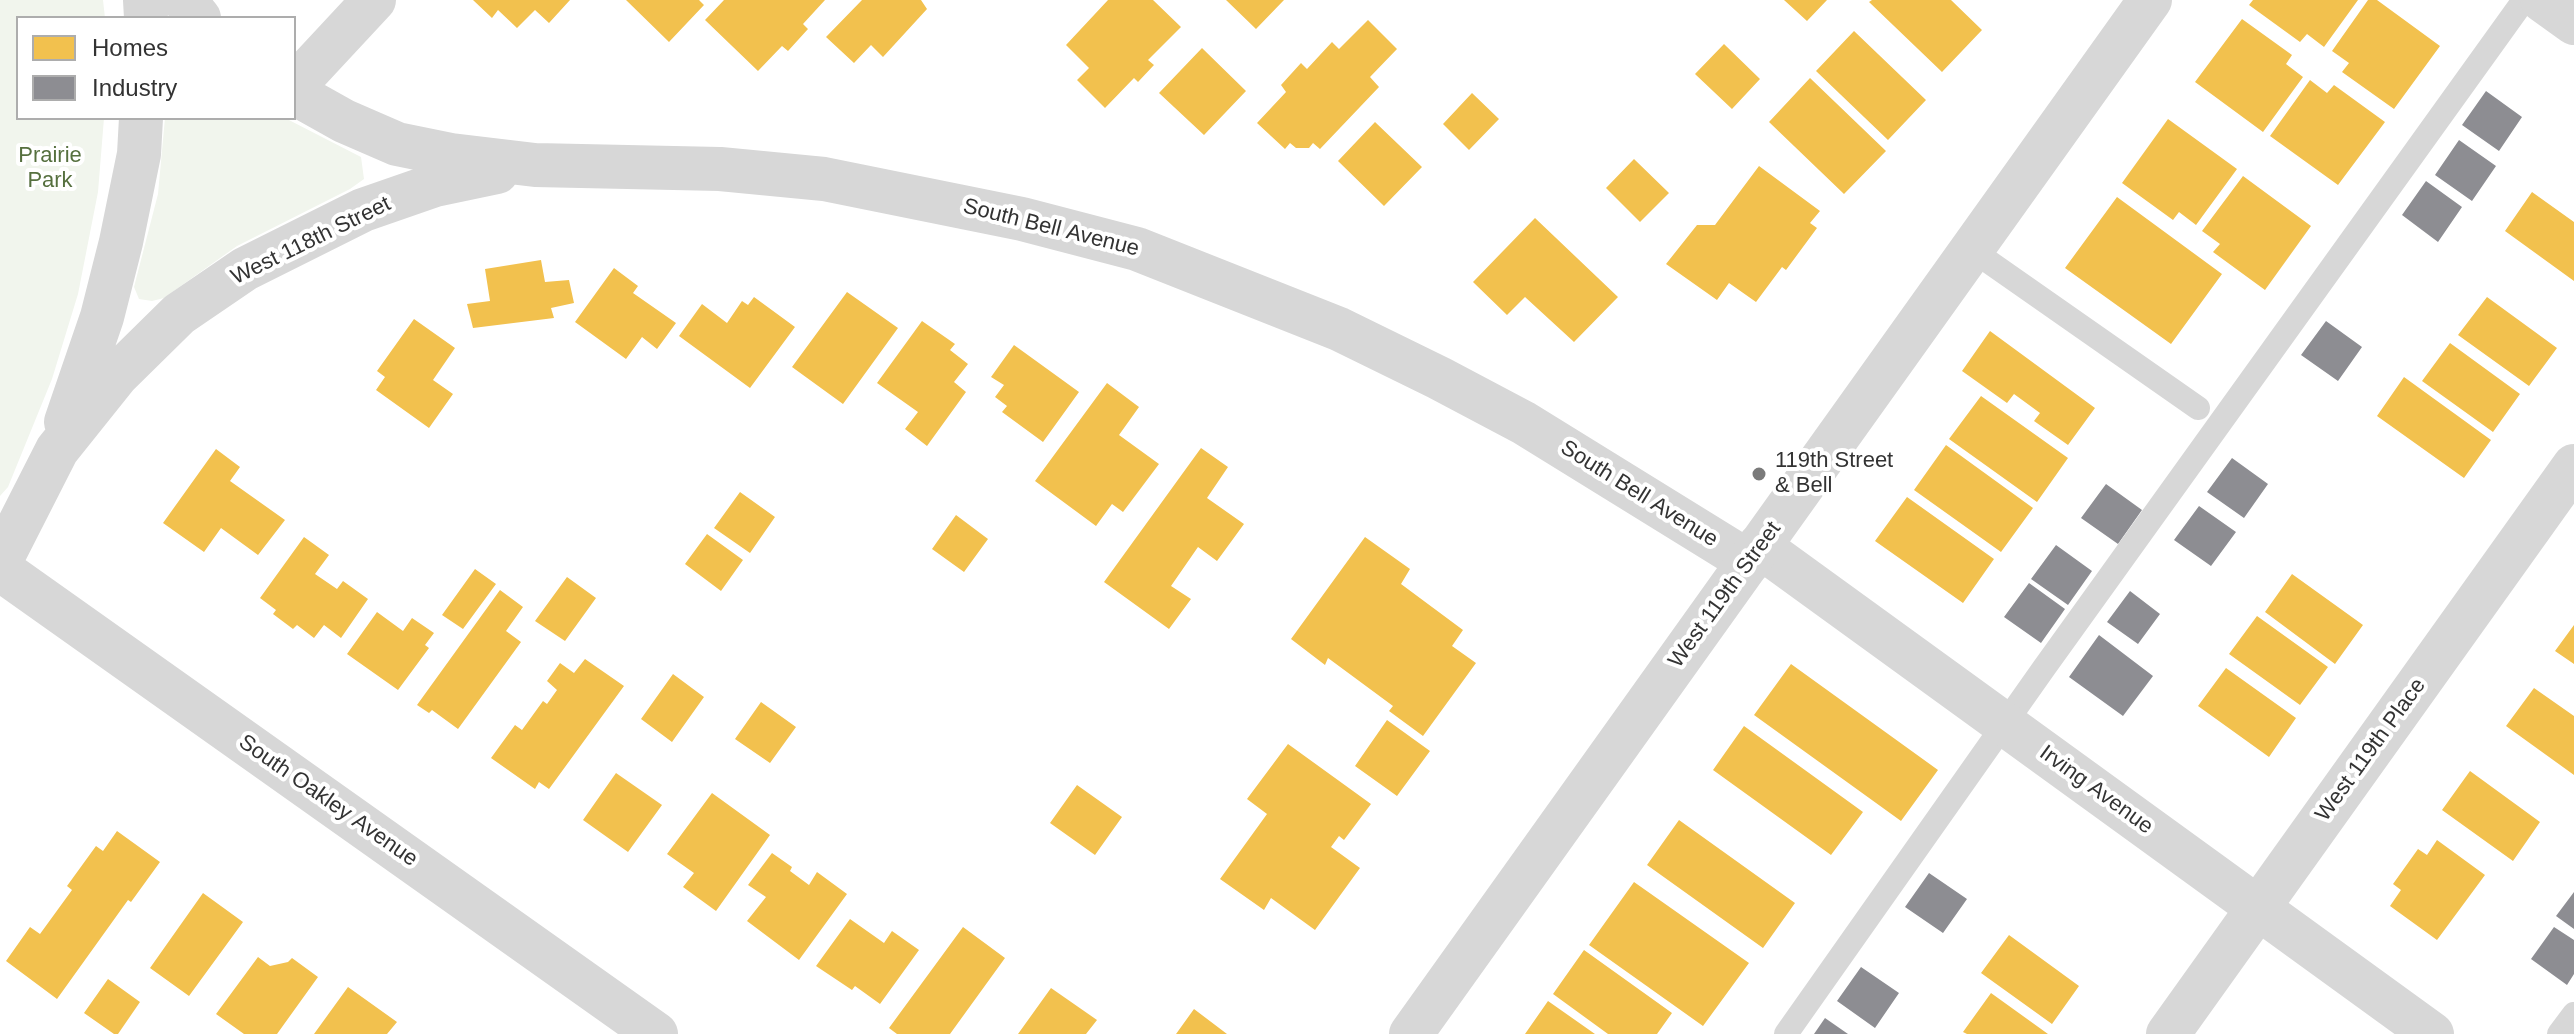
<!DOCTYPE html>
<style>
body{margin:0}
#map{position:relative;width:2574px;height:1034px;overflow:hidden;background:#fff;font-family:Arial,sans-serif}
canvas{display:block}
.legend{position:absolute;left:16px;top:16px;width:280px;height:104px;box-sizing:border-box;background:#fff;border:2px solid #adadad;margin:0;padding:10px 14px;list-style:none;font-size:24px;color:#333}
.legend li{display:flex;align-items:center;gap:16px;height:40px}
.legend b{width:40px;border:2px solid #adadad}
</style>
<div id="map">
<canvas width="2574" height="1034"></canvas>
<ul class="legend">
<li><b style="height:22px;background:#f2c14e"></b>Homes</li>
<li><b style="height:22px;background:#8d8d92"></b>Industry</li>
</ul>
</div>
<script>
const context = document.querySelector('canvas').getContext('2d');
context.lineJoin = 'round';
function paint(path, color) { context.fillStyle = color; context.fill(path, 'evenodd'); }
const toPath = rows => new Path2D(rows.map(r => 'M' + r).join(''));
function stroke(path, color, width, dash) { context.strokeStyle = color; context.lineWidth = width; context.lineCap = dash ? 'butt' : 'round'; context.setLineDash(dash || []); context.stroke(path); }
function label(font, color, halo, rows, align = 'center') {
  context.font = font + ' Arial,sans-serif'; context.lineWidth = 8; context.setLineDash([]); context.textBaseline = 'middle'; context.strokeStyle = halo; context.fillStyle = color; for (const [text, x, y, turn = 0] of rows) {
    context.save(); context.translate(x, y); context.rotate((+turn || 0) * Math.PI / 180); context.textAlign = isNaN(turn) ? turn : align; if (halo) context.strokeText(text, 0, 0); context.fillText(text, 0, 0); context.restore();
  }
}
paint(toPath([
 [0,0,103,0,105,18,18,18,18,118,104,118,98,192,78,294,52,379,8,487,0,496],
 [165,118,285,118,361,157,364,179,350,189,237,246,164,298,152,301,139,299,134,287,158,194]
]), '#f1f5ed');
paint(toPath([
 [473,0,570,0,549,23,535,10,517,28,498,10,492,18],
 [626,0,699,0,704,5,669,42],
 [724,0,825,0,803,24,808,29,788,51,782,46,758,71,705,20],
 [862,0,921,0,927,9,883,57,871,45,854,63,826,37],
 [1108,0,1153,0,1181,27,1148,60,1154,65,1138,82,1134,78,1105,108,1077,80,1089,68,1066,45],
 [1226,0,1284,0,1256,29],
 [1784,0,1827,0,1807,21],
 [1872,0,1951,0,1982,30,1942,72,1869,2],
 [2253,0,2358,0,2324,47,2307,34,2300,42,2249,5],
 [2368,0,2377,0,2440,46,2394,109,2342,72,2349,63,2332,51],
 [2242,19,2292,55,2286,64,2303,77,2263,132,2195,82],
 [1368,20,1397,49,1370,77,1379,87,1320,149,1313,143,1309,148,1296,148,1290,143,1285,149,1257,123,1286,92,1281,85,1301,63,1307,69,1332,42,1339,49],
 [1854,31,1926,100,1888,140,1816,71],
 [1724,44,1760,79,1732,109,1695,74],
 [1202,48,1246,91,1204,135,1159,93],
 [1810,78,1886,151,1844,194,1769,122],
 [2310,80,2327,93,2334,85,2385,122,2338,185,2270,136],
 [1472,93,1499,119,1469,150,1443,124],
 [2168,119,2237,169,2196,225,2179,212,2173,220,2122,183],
 [1375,122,1422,167,1384,206,1338,161],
 [1634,159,1669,193,1640,222,1606,188],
 [1759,166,1820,211,1810,223,1817,228,1786,270,1782,267,1756,302,1729,283,1717,300,1666,264,1697,225,1715,225],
 [2243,176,2311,226,2265,290,2213,252,2220,244,2202,231],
 [2532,192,2574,222,2574,281,2505,231],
 [2117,197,2222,274,2171,344,2065,268],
 [1535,218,1618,297,1574,342,1525,297,1507,315,1473,282],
 [541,260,545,282,569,280,574,303,551,308,554,318,473,328,467,304,490,301,485,269],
 [614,268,638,286,633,293,676,323,657,349,642,337,626,359,575,322],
 [847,292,898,328,843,404,792,367],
 [754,297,795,327,750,388,679,336,702,304,727,323,742,301,748,305],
 [2487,297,2557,348,2529,386,2458,335],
 [414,319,455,348,433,380,453,394,429,428,376,390,385,377,377,371],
 [922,321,955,344,950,350,968,364,954,382,966,392,927,446,905,429,918,412,877,383],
 [1990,331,2095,408,2068,445,2034,421,2040,413,2014,394,2007,403,1962,371],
 [2450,343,2520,394,2493,432,2422,381],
 [1014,345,1079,392,1043,442,1002,412,1007,406,995,397,1004,385,991,377],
 [2404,377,2491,440,2464,478,2377,416],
 [1107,383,1139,407,1119,435,1159,464,1123,512,1112,504,1096,526,1035,481],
 [1981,396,2068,458,2037,502,1949,439],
 [1946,445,2033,508,2001,552,1914,490],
 [1201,448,1228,467,1207,498,1244,524,1217,561,1198,547,1171,586,1191,599,1169,629,1104,582],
 [216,449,240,467,230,481,285,520,258,555,221,528,204,552,163,523],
 [740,492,775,517,750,553,714,528],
 [1907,497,1994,559,1963,603,1875,541],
 [956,515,988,539,964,572,932,549],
 [707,534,743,560,721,591,685,564],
 [304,537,329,555,315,574,337,589,343,581,368,599,341,638,324,625,314,638,297,625,293,629,273,614,276,610,260,598],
 [1365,537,1410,569,1401,584,1463,630,1452,646,1476,663,1423,736,1389,711,1393,706,1328,658,1325,665,1291,639],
 [475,569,496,584,463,629,442,615],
 [2292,574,2363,625,2335,664,2265,612],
 [567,577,596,598,565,641,535,621],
 [500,590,523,607,506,631,521,642,458,729,432,710,429,713,417,705],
 [377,612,403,631,412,618,434,633,425,645,429,648,398,690,347,654],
 [2257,616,2328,667,2300,705,2229,654],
 [2574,625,2574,664,2555,651],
 [585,659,624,686,549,789,539,782,535,789,491,758,515,725,522,730,543,701,547,704,557,690,547,681,560,663,574,673],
 [1791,664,1938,770,1901,821,1754,715],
 [2226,668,2296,718,2269,757,2198,706],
 [673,674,704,697,672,742,641,719],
 [2534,688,2574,716,2574,775,2506,726],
 [761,702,796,727,770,763,735,739],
 [1387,720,1430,751,1397,796,1355,766],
 [1744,726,1863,812,1831,855,1713,770],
 [1288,744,1371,804,1344,840,1339,836,1331,847,1360,868,1315,930,1271,898,1264,910,1220,879,1267,814,1247,799],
 [2470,771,2540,822,2513,861,2442,810],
 [616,773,662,805,628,852,583,820],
 [1077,785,1122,817,1095,855,1050,823],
 [712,793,770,835,716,911,683,887,694,873,667,854],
 [1679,820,1795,903,1763,948,1647,865],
 [117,831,160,862,131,902,128,900,57,999,6,961,30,927,40,934,72,890,67,886,96,846,103,851],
 [2437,840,2485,875,2437,940,2390,906,2401,890,2393,884,2418,849,2427,855],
 [772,853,792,867,790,871,809,885,817,872,847,894,799,960,747,921,766,897,748,885],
 [1634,882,1749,963,1703,1026,1589,945],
 [203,893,243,922,189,996,150,968],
 [850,919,884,943,892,931,919,950,880,1004,855,986,852,990,816,966],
 [963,927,1005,958,950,1034,897,1034,889,1028],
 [2009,935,2079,986,2052,1024,1981,973],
 [1584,950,1672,1013,1657,1034,1608,1034,1553,994],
 [258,957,270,966,288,962,292,958,318,977,277,1034,244,1034,216,1014],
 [108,979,140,1002,118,1034,114,1034,84,1013],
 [348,987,397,1022,387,1034,314,1034],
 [1051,988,1097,1020,1086,1034,1018,1034],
 [1991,993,2048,1034,1967,1034,1963,1032],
 [1548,1001,1595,1034,1525,1034],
 [1194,1009,1227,1034,1176,1034]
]), '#f2c14e');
paint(toPath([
 [2486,91,2522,117,2499,151,2462,125],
 [2459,140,2496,166,2472,201,2435,175],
 [2426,181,2462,207,2438,242,2402,215],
 [2326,321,2362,347,2338,381,2301,355],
 [2232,458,2268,484,2244,518,2207,492],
 [2106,484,2142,510,2118,544,2081,518],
 [2199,506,2236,532,2211,566,2174,540],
 [2056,545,2092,571,2068,605,2031,579],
 [2029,583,2065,609,2041,643,2004,617],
 [2130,591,2160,614,2138,644,2107,622],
 [2099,635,2153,676,2123,716,2069,677],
 [1929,873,1967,899,1943,933,1905,907],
 [2574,892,2574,929,2556,916],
 [2554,927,2574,940,2574,974,2567,985,2531,959],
 [1861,967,1899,993,1875,1028,1837,1001],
 [1825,1018,1848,1034,1814,1034]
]), '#8d8d92');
stroke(toPath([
 [1972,250,2198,408],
 [1786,1034,2044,668,2524,0],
 [2559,1034,2574,1014]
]), '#d7d7d7', 24);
stroke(toPath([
 [145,0,146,18],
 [184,0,199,18],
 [2542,0,2574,23],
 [294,86,374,0],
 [294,93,344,121,397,144,451,155,535,165,720,169,824,179,1022,219,1137,249,1339,329,1439,378,1524,423,1749,562],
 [66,422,102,317,121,242,139,154,141,118],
 [1759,546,2432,1034],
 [0,562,57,450,117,375,179,314,245,269,363,210,435,185,497,172],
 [0,569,656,1034],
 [2168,1034,2574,466]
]), '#d7d7d7', 44);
stroke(toPath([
 [1411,1034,2150,0]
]), '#d7d7d7', 44);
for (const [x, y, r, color] of [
 [1759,474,8,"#7a7a7a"]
]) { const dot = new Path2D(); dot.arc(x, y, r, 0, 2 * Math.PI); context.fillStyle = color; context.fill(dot); stroke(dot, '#fff', 3); }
label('22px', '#56703f', '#fff', [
 ["Prairie",50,156],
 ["Park",50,181]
]);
label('22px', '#333', '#fff', [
 ["South Bell Avenue",1051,228,14],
 ["West 118th Street",311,241,-26],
 ["South Bell Avenue",1639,494,32],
 ["West 119th Street",1725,595,-54],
 ["West 119th Place",2371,750,-54],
 ["Irving Avenue",2096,790,36],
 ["South Oakley Avenue",328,801,35]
]);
label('22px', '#333', '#fff', [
 ["119th Street",1775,461],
 ["& Bell",1775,486]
], 'left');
</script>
